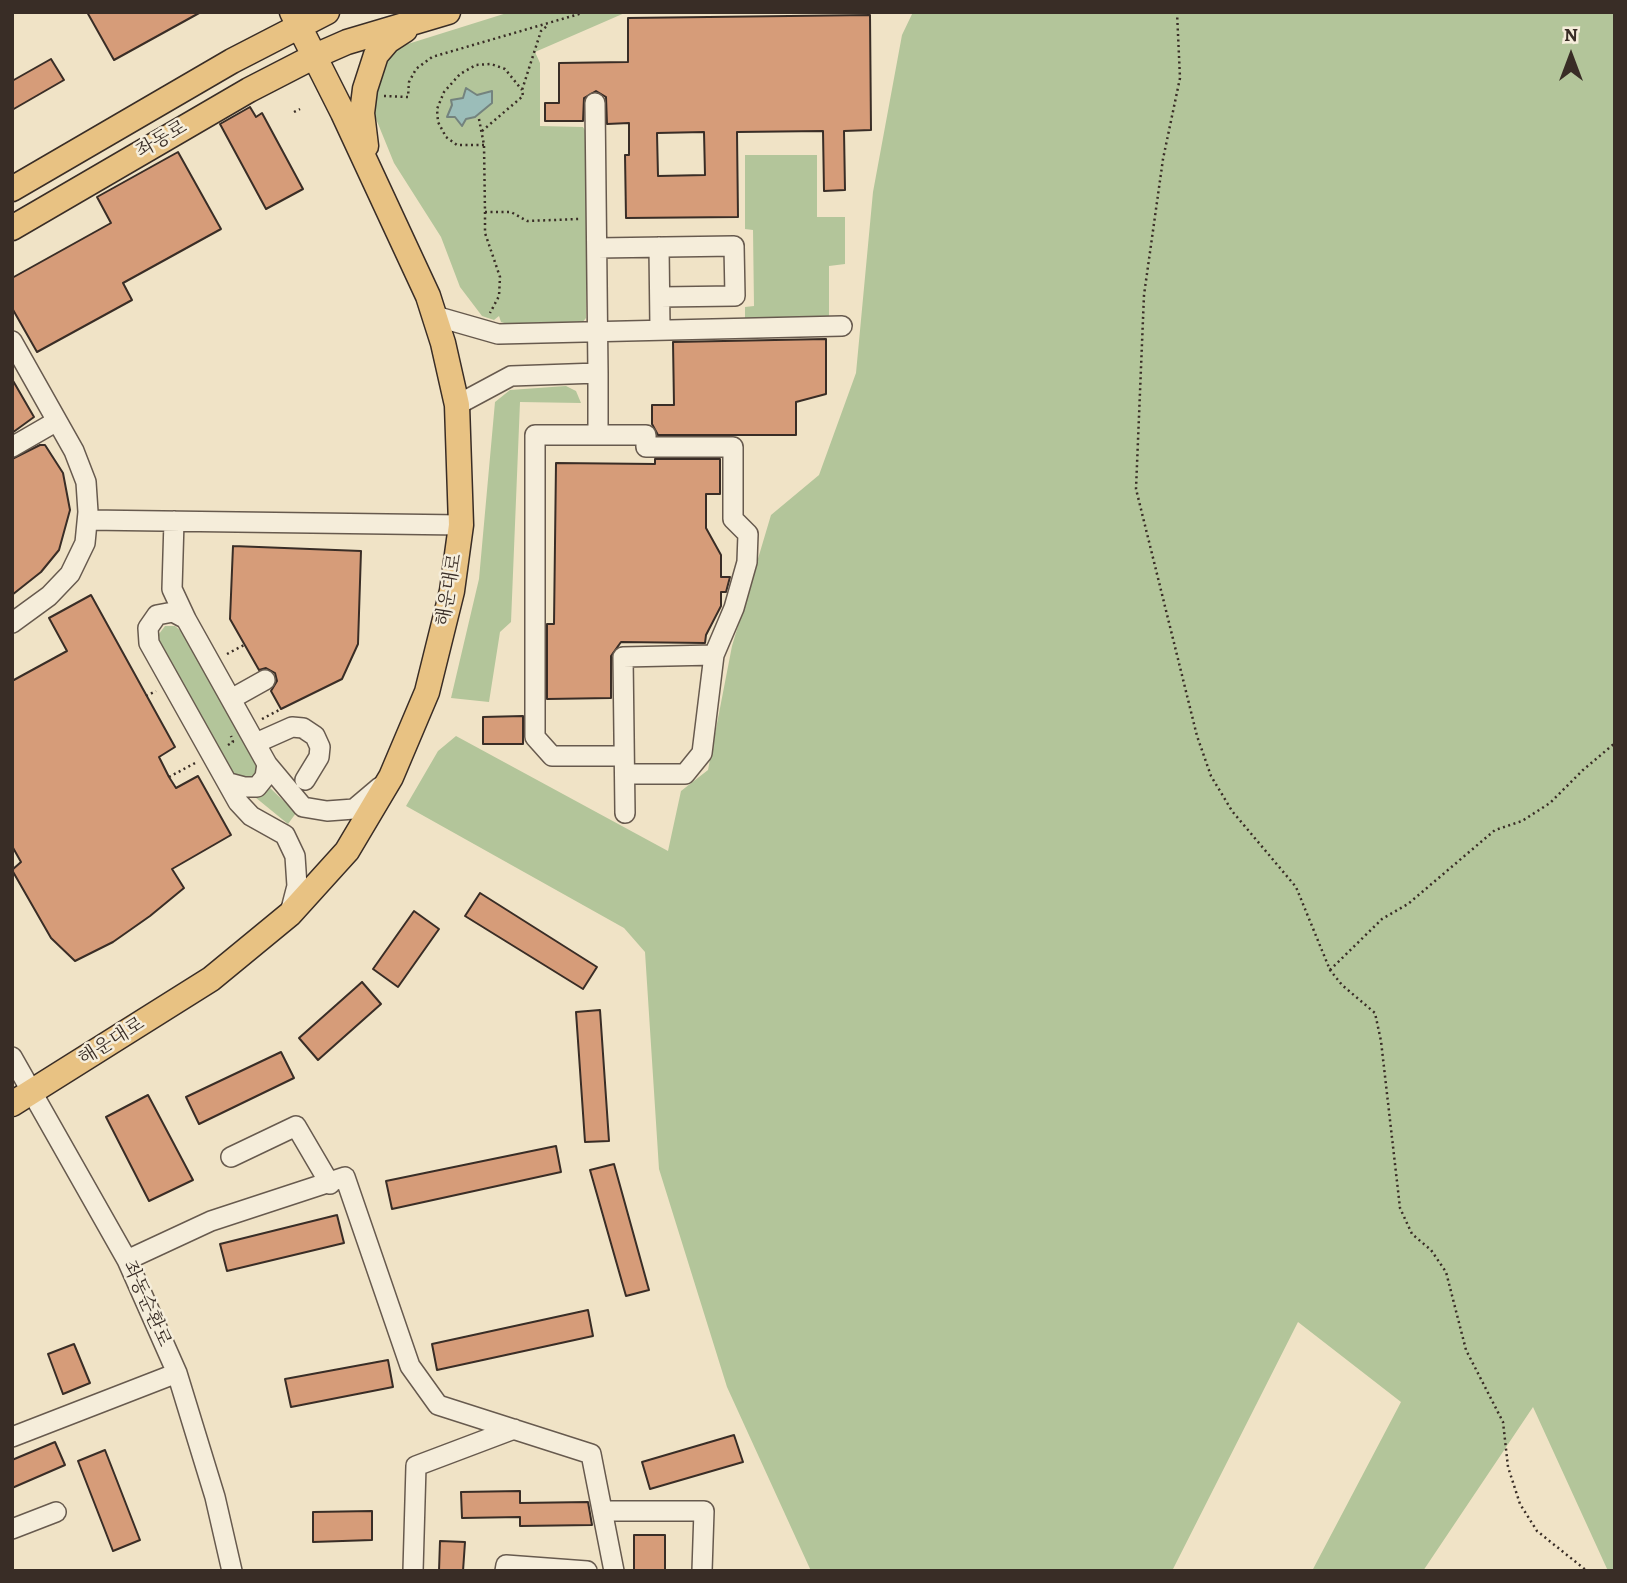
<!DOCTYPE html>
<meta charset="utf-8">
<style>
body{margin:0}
#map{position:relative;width:1627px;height:1583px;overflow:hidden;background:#f0e3c6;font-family:Alegreya,serif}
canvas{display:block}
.frame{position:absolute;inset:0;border:14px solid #392d26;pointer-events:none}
.north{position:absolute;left:1536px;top:21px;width:70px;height:70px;-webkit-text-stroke:5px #f5edda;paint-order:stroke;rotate:0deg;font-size:19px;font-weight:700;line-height:28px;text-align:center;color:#392d26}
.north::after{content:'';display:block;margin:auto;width:24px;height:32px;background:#392d26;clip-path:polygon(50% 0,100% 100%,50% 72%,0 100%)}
</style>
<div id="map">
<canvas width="1627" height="1583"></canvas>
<div class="frame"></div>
<div class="north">N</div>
</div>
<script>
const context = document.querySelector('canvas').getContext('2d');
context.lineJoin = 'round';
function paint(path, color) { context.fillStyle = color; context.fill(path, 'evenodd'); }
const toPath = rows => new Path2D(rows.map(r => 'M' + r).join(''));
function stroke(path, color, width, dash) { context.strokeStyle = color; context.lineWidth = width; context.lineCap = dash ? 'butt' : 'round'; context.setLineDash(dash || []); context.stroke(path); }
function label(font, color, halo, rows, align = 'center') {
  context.font = font + ' Alegreya,"Noto Serif KR",serif'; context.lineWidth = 5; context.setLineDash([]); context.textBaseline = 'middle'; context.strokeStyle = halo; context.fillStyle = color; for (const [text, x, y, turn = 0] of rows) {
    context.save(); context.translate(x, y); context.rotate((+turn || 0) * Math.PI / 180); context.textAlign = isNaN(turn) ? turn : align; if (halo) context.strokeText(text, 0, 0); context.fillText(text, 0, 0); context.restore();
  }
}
paint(toPath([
 [510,12,627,12,535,52,540,63,540,126,583,127,587,134,586,318,582,323,511,325,501,322,499,316,494,320,482,316,460,287,441,237,394,163,372,109,379,69,395,48],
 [913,12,1615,12,1615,1571,1608,1571,1533,1407,1423,1571,1312,1571,1401,1402,1298,1322,1172,1571,811,1571,727,1387,659,1169,645,952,624,928,406,806,438,751,456,736,668,851,681,791,708,770,732,646,771,515,819,475,856,373,873,192,902,35],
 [745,155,817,155,817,217,845,217,845,264,829,266,829,319,745,318,745,307,754,306,753,230,745,229],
 [566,386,576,391,581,403,520,402,511,622,500,632,489,702,451,698,479,579,495,402,510,390],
 [165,626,175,626,182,632,258,767,252,782,236,780,160,643,159,634],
 [266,784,296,813,288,824,250,793]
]), '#b3c59a');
const water = toPath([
 [466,88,477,95,492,91,492,103,475,117,466,119,462,126,455,117,447,117,452,105,451,100,463,98,466,88]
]);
paint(water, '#9bbdb9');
stroke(water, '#74837e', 2);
const building = toPath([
 [87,12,201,12,114,60,87,12],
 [870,15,871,130,844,131,845,190,824,191,823,131,737,132,738,217,626,218,625,155,629,155,629,123,607,124,606,97,596,91,584,98,583,121,545,121,545,103,559,103,559,63,628,62,628,18,870,15],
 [704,132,705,175,658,176,657,133,704,132],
 [51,59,64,80,12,110,12,81,51,59],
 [250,107,256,117,262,113,303,189,266,209,220,124,250,107],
 [178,152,221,229,123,283,132,300,37,352,12,308,12,278,111,223,97,197,178,152],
 [826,339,826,394,796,402,796,435,658,435,652,424,652,405,674,405,673,342,826,339],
 [12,379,34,417,12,433,12,379],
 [40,445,45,445,63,473,70,510,59,550,41,572,12,595,12,459,40,445],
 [655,459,720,459,720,494,706,494,706,528,721,555,721,577,730,577,726,592,721,592,721,606,706,635,705,643,621,642,611,656,611,698,547,699,547,624,554,624,556,463,655,464,655,459],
 [233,546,361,551,358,644,342,679,281,709,271,691,277,681,275,673,266,668,259,670,230,619,233,546],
 [91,595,175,747,159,757,169,777,176,788,198,776,231,835,172,869,184,888,150,916,113,942,75,961,51,938,12,870,21,862,12,846,12,681,67,651,49,618,91,595],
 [523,716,523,744,483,744,483,717,523,716],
 [480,893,597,967,583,989,465,916,480,893],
 [414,911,439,929,398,987,373,969,414,911],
 [362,982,381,1004,318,1060,299,1038,362,982],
 [600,1010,609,1141,585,1142,576,1012,600,1010],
 [281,1052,294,1078,199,1124,186,1097,281,1052],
 [148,1095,193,1180,149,1201,106,1117,148,1095],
 [556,1146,561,1172,392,1209,386,1181,556,1146],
 [614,1164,649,1290,626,1296,590,1170,614,1164],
 [337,1215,344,1243,227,1271,220,1244,337,1215],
 [588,1310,593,1336,437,1370,432,1344,588,1310],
 [74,1344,90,1383,63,1394,48,1354,74,1344],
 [388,1360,393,1387,291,1407,285,1379,388,1360],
 [734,1435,743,1462,650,1489,642,1462,734,1435],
 [55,1442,65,1465,12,1488,12,1460,55,1442],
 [105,1450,140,1540,113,1551,78,1461,105,1450],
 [520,1491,520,1503,588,1502,592,1525,520,1526,520,1517,462,1518,461,1492,520,1491],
 [372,1511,372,1540,313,1542,313,1512,372,1511],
 [634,1535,665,1535,665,1571,634,1571,634,1535],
 [440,1541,465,1542,463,1571,439,1571,440,1541]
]);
paint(building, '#d69c79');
stroke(building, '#392d26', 2);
const minor = toPath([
 [595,103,598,373],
 [659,247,660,328],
 [597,248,734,246,735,296,660,297],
 [435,316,498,334,842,326],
 [12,341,74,451,86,482,88,512,85,543,70,574,49,596,12,623],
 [457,405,511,376,598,373,598,435,646,435,646,447,733,447,733,519,748,534,747,562,734,608,714,655,623,657,625,813],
 [598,435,535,435,535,737,552,756,624,756],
 [12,447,57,421],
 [88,520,461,525],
 [174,521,172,589,186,619],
 [231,699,265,680],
 [256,743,292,727,303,728,315,736,320,747,319,757,305,780],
 [625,774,685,774,702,753,714,655],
 [229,783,244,787,257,787,265,777,267,764],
 [290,913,297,886,295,856,285,835,251,816,238,802,149,643,148,628,157,615,173,612,186,619,267,764,303,807,327,811,354,809,380,787],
 [12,1057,127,1260,177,1373,215,1497,232,1571],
 [231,1157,296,1126,330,1184],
 [127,1260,211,1221,345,1177,410,1366,438,1405,591,1454,614,1571],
 [12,1437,177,1373],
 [603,1511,704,1511,702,1571],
 [12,1529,56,1512],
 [413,1571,416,1466,514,1429],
 [505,1571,506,1565,587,1571]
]);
const major = toPath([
 [366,146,362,113,365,89,376,55,388,41,405,30],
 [12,189,232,61,327,12],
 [12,228,249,90,315,56,347,42,448,12],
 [12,1104,211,979,290,914,347,851,391,777,427,692,452,591,461,525,457,405,443,343,428,296,343,113,292,12]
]);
stroke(minor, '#675a4e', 22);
stroke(major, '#392d26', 27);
stroke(toPath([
 [1177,12,1180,78,1163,159,1144,295,1136,489,1197,736,1211,776,1232,811,1296,887,1330,970,1342,985,1375,1013,1381,1041,1400,1208,1412,1234,1431,1250,1446,1272,1466,1350,1503,1422,1508,1467,1520,1504,1537,1531,1587,1571],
 [384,96,408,97,409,82,416,69,432,57,586,12],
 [294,112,300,109],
 [479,119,484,145,485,212,511,212,527,221,579,219],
 [482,131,523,96,522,90,541,31,547,26],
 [484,145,457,145,446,137,438,122,437,109,444,92,460,74,476,65,491,64,505,69,522,90],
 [485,212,485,233,500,277,499,296,490,313],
 [227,654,244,645],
 [146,696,156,691],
 [262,719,281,709],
 [228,745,233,742,231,736],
 [169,777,197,762],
 [1330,970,1382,919,1408,904,1495,830,1522,821,1550,803,1583,770,1615,743]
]), '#392d26', 2.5, [2, 3.5]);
stroke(minor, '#f5edda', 19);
stroke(major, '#e8c283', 24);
label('19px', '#392d26', '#f5edda', [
 ["좌동로",162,140,-30],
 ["해운대로",450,590,-80],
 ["해운대로",112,1042,-32],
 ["좌동순환로",146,1304,66]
]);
</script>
